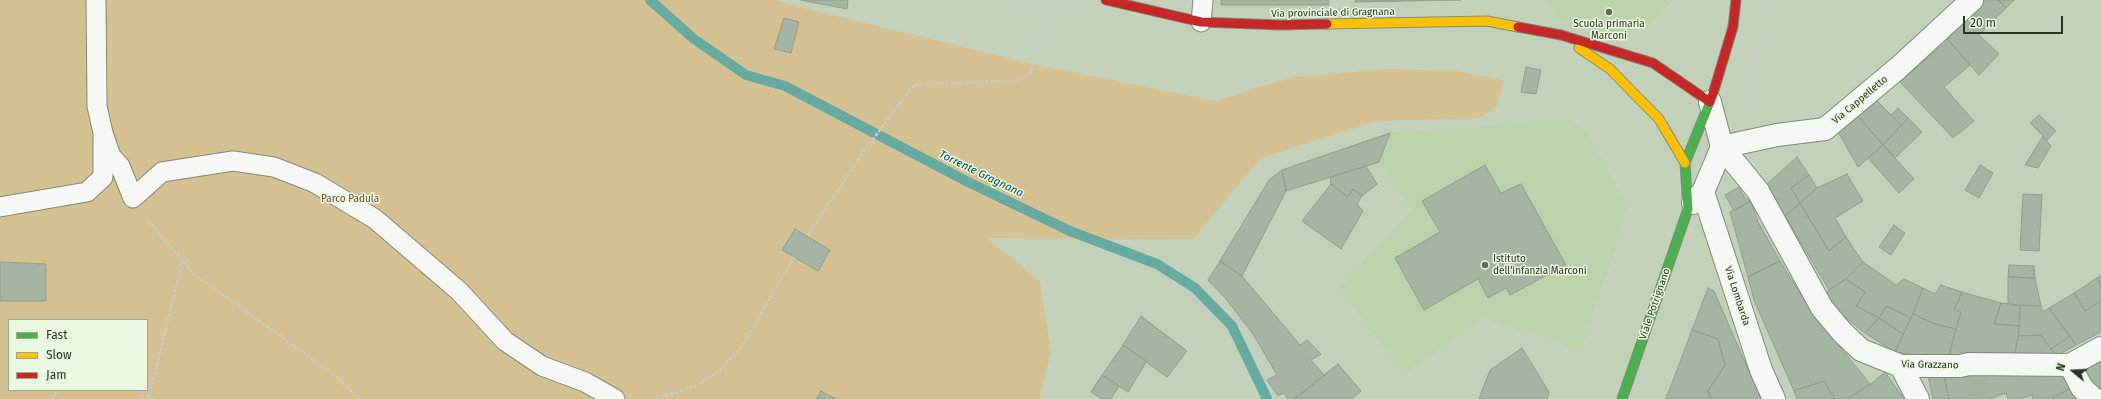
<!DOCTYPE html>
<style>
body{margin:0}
#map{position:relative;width:2101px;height:399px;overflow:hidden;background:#c3d1ba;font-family:"Fira Sans",sans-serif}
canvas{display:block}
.legend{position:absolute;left:8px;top:319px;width:140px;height:72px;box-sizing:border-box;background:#eaf7e1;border:1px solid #9ea995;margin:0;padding:5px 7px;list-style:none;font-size:12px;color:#2b3524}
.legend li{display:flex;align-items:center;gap:8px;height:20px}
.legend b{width:20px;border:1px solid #9ea995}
.north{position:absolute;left:2053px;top:351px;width:40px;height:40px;-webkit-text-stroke:3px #eaf7e1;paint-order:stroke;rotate:288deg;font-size:11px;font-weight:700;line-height:16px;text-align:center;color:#2b3524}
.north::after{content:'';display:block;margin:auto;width:14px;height:18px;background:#2b3524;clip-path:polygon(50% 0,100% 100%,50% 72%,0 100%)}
.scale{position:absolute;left:1963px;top:16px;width:100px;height:18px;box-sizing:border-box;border:2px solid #2b3524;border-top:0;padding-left:5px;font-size:12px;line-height:14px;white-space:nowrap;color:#2b3524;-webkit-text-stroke:3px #eaf7e1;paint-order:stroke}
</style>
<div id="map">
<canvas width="2101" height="399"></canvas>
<ul class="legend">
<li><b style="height:5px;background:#4caf50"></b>Fast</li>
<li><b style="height:5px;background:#ffc107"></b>Slow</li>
<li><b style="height:5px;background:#c62828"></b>Jam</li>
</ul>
<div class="north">N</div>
<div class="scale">20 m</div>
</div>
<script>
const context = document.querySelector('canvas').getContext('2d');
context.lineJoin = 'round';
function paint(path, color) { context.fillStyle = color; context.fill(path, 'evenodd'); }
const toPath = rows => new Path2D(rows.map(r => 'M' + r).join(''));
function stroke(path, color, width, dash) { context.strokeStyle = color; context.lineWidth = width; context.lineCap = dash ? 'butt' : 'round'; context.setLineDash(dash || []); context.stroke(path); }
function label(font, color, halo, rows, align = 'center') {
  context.font = font + ' "Fira Sans",sans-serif'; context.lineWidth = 3; context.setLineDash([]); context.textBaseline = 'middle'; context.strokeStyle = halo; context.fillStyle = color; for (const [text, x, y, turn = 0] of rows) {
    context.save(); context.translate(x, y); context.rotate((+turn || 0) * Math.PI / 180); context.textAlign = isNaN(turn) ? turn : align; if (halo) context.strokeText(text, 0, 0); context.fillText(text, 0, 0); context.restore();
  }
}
paint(toPath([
 [1547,0,1673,0,1652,23,1625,34,1596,32,1558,19],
 [1556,119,1567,120,1579,127,1589,135,1627,206,1617,243,1581,350,1484,318,1404,374,1339,288,1411,211,1379,162,1390,133,1469,128]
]), '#bcd2ad');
paint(toPath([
 [0,0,777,0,784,3,1024,62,1216,101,1293,77,1389,69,1456,71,1503,80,1498,105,1480,118,1377,121,1261,158,1193,239,987,238,1040,281,1051,353,1039,399,0,399],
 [9,320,147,320,147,390,9,390]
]), '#d6c193');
stroke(toPath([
 [650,0,694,39,746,75,785,86,968,182,1070,231,1157,264,1195,288,1232,326,1267,399]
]), '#67aaa2', 10);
const building = toPath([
 [801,0,848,0,847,9,801,0],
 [1221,0,1329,0,1329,5,1221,5,1221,0],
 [1355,0,1461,0,1355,2,1355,0],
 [1981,0,1998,0,2006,8,1979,35,1999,54,1979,75,1944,35,1981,0],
 [1999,0,2014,0,2006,8,1999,0],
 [784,18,799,22,791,53,774,49,784,18],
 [1948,40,1970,65,1944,87,1974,121,1953,138,1900,82,1948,40],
 [1526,67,1541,70,1536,94,1521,92,1526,67],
 [1875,99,1901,125,1883,145,1858,116,1875,99],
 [1898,108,1908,118,1901,125,1891,115,1898,108],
 [2039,115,2056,131,2047,140,2030,123,2039,115],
 [1858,116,1883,145,1858,167,1837,130,1858,116],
 [1908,118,1922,132,1895,158,1883,145,1908,118],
 [1390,133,1379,162,1286,191,1282,170,1390,133],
 [2043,136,2051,146,2038,168,2025,165,2043,136],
 [1883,145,1914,179,1899,193,1868,158,1883,145],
 [1797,157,1809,175,1791,188,1800,203,1785,216,1766,185,1797,157],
 [1485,165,1501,193,1521,184,1566,265,1510,295,1506,288,1488,298,1478,279,1424,310,1395,258,1440,232,1422,201,1485,165],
 [1980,165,1993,173,1979,198,1965,190,1980,165],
 [1366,166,1377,184,1362,196,1353,189,1348,197,1331,184,1330,177,1366,166],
 [1282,170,1286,191,1242,276,1220,261,1269,180,1282,170],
 [1847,174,1863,201,1835,218,1846,237,1829,251,1800,203,1817,188,1847,174],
 [1809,175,1817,188,1800,203,1791,188,1809,175],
 [1331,184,1348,197,1353,189,1362,196,1357,204,1363,211,1341,249,1302,221,1331,184],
 [1739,187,1745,198,1751,201,1734,211,1725,195,1739,187],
 [2023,194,2042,195,2039,251,2020,250,2023,194],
 [1751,201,1758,222,1780,261,1748,277,1730,212,1751,201],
 [1800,203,1829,251,1846,237,1863,262,1846,279,1829,290,1785,216,1800,203],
 [1894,225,1905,233,1891,255,1879,247,1894,225],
 [795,229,830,250,818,271,782,250,795,229],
 [1220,261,1242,276,1300,345,1307,340,1321,354,1311,360,1325,376,1294,399,1288,399,1284,393,1278,396,1267,380,1277,375,1253,334,1226,299,1208,280,1220,261],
 [1780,261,1811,311,1870,384,1847,399,1835,399,1824,381,1794,391,1754,300,1748,277,1780,261],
 [0,262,46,264,46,301,0,301,0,262],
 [1863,262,1896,285,1904,279,1923,288,1911,318,1887,306,1879,318,1856,306,1865,292,1846,279,1863,262],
 [2009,265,2034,266,2035,278,2008,277,2009,265],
 [2101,275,2101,287,2097,278,2101,275],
 [2008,277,2035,278,2041,306,2008,305,2008,277],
 [2097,278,2101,287,2101,301,2085,311,2074,293,2097,278],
 [1846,279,1865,292,1856,306,1879,318,1865,333,1822,299,1829,290,1846,279],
 [1941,285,1962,292,1954,310,1961,312,1956,329,1935,324,1913,314,1923,288,1935,294,1941,285],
 [1708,288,1714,291,1761,399,1711,399,1708,391,1725,365,1718,339,1692,330,1708,288],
 [1962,292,2001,303,1994,324,2020,326,2014,358,1948,359,1961,312,1954,310,1962,292],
 [2074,293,2085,311,2101,301,2101,332,2076,345,2049,308,2074,293],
 [2001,303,2020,305,2020,326,1994,324,2001,303],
 [2020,305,2041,306,2043,312,2049,308,2070,336,2051,349,2041,335,2018,336,2020,305],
 [1887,306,1911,318,1903,334,1879,318,1887,306],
 [1913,314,1935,324,1956,329,1948,359,1895,352,1913,314],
 [1141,316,1187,351,1167,377,1123,345,1141,316],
 [1879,318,1903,334,1895,352,1865,333,1879,318],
 [1692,330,1718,339,1725,365,1708,391,1711,399,1666,399,1692,330],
 [2041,335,2056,356,2014,358,2018,336,2041,335],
 [2070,336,2076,345,2056,356,2051,349,2070,336],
 [1123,345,1147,361,1128,392,1102,375,1123,345],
 [1522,348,1549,392,1547,399,1479,399,1490,370,1522,348],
 [2101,361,2101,394,2081,372,2101,361],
 [1338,364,1361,391,1352,399,1294,399,1338,364],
 [1885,372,1904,399,1847,399,1871,384,1885,372],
 [2064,374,2072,387,2051,399,2033,399,2032,395,2022,399,2008,399,2006,393,1990,399,1975,399,1968,375,2064,374],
 [1102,375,1119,386,1111,399,1102,399,1091,392,1102,375],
 [1968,375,1975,399,1949,399,1944,376,1968,375],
 [1928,376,1944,376,1949,399,1933,399,1928,376],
 [1824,381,1835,399,1797,399,1794,391,1824,381],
 [2072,387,2079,399,2051,399,2072,387],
 [821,391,836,399,816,399,821,391]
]);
paint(building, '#a5b4a3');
stroke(building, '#919f8f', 1);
stroke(toPath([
 [1974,375,1982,399]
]), '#a5b29c', 22, [22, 11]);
const lane = toPath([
 [1201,22,1203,0],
 [103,133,111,156,120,166,133,198,162,172,233,161,274,167,315,183,375,219,459,291,505,341,542,366,585,382,615,399],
 [0,207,87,192,103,177,103,133,97,106,96,0]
]);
const street = toPath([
 [1972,0,1898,68,1825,129,1777,135,1722,147,1758,191,1822,308,1842,332,1861,350,1901,366,1960,366,1969,364,2070,365,2101,348],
 [1703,192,1761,370,1774,399],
 [1693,203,1703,192,1722,147,1710,102],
 [2070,365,2082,388,2094,399],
 [1901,366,1918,399]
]);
const fast = toPath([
 [1622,399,1688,209,1685,163,1712,97]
]);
const slow = toPath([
 [1327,24,1487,21,1518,27],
 [1579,48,1610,69,1659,119,1685,163]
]);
const jam = toPath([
 [1106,0,1201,22,1280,25,1327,24],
 [1518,27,1561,35,1653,63,1710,102],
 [1712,97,1733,27,1736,0]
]);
stroke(lane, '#818b7a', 21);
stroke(street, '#818b7a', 24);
stroke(fast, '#818b7a', 11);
stroke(slow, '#818b7a', 11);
stroke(jam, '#818b7a', 11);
stroke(toPath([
 [1020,0,1080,13],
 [1765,21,1768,0],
 [1748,113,1763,35],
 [148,220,193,273,338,378,360,399],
 [808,235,865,150,914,85,1017,80,1030,73,1043,35,1049,0],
 [137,390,155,399],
 [52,399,58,390],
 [149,399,182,262],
 [656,399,696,386,722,369,740,349,794,257]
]), '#c8ccc6', 2.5, [3, 2]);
stroke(lane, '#f6f8f5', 19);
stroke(street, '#f6f8f5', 22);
stroke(fast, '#4caf50', 9);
stroke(slow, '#ffc107', 9);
stroke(jam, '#c62828', 9);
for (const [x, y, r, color] of [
 [1609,12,4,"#606c58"],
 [1485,265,4,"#606c58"]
]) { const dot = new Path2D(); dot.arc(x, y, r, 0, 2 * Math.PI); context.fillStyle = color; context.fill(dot); stroke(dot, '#eaf7e1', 1.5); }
label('10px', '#2b3524', '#eaf7e1', [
 ["Via provinciale di Gragnana",1333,13,-1],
 ["Via Cappelletto",1860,100,-40],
 ["Via Lombarda",1737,296,72],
 ["Viale Potrignano",1655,304,-71],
 ["Via Grazzano",1930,365,1]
]);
label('10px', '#2b3524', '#eaf7e1', [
 ["Scuola primaria",1609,24],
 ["Marconi",1609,36],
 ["Istituto",1493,259,"left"],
 ["dell'infanzia Marconi",1493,271,"left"]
]);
label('10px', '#6b4e25', '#eaf7e1', [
 ["Parco Padula",350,199]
]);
label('italic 11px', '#035655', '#eaf7e1', [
 ["Torrente Gragnana",981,174,26]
]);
</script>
